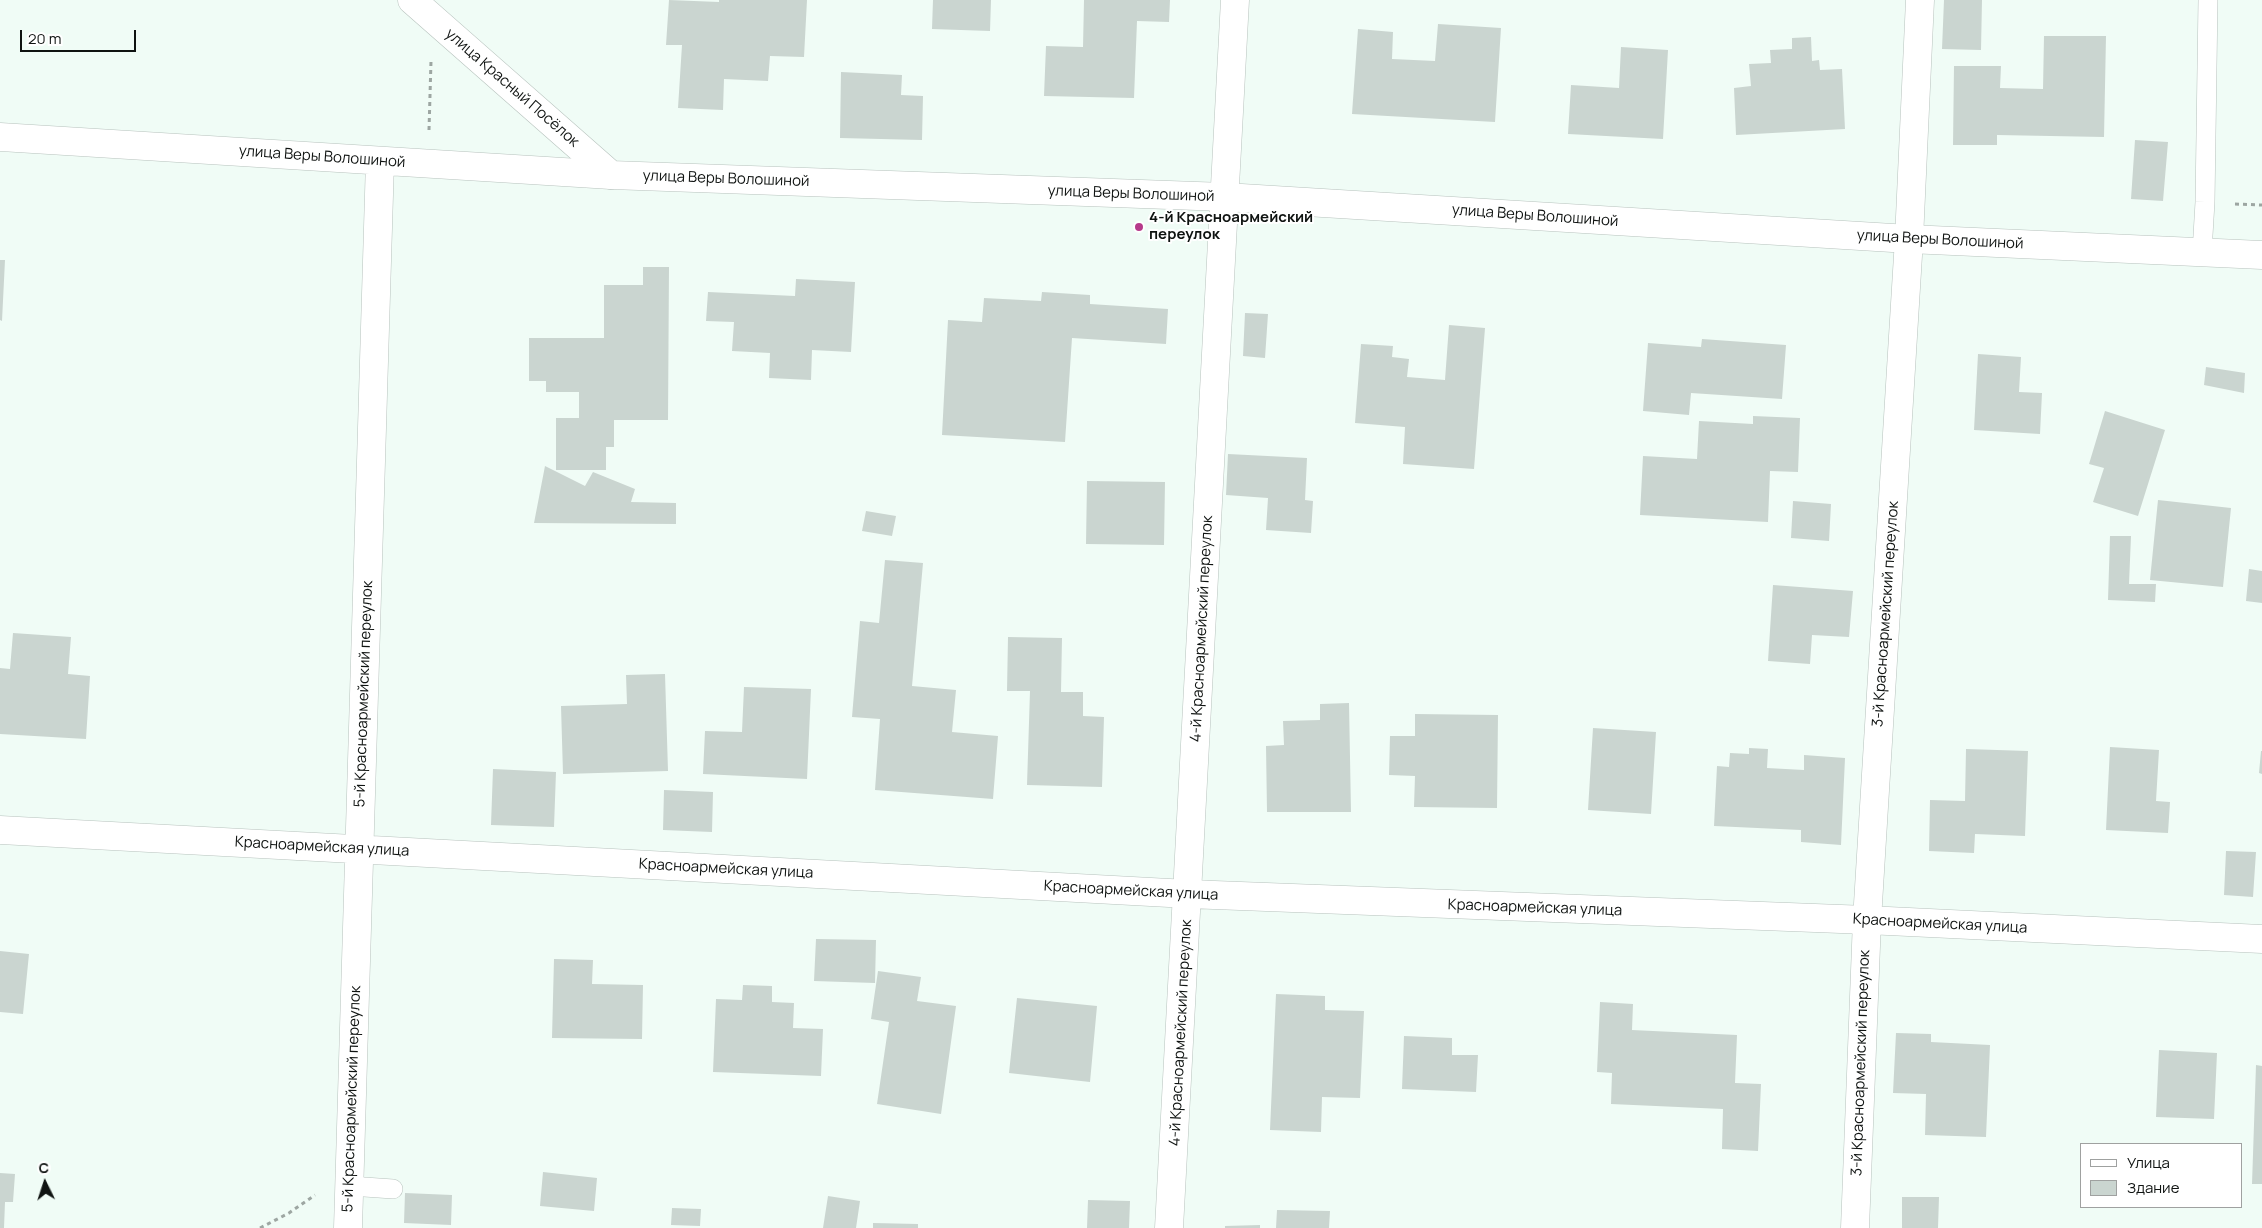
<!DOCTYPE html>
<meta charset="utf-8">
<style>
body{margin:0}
#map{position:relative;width:2262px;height:1228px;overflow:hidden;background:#f0fcf6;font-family:Manrope,sans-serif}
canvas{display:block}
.legend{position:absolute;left:2080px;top:1143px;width:162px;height:65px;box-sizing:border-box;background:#fff;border:1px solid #9fa1a0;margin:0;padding:6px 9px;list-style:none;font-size:15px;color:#0f1311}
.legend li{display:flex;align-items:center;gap:10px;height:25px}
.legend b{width:25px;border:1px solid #9fa1a0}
.north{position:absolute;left:20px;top:1158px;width:50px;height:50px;-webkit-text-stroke:4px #fff;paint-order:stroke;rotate:356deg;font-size:14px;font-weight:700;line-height:20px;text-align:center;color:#0f1311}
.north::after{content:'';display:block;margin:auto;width:18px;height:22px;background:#0f1311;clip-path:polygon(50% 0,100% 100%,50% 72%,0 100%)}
.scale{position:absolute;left:20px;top:30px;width:116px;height:22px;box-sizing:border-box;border:2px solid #0f1311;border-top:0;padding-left:6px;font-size:15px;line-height:18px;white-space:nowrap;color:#0f1311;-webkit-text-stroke:4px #fff;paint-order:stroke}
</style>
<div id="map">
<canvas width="2262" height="1228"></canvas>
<ul class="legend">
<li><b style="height:6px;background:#fff"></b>Улица</li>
<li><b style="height:14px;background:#cad5d0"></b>Здание</li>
</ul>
<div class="north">С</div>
<div class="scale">20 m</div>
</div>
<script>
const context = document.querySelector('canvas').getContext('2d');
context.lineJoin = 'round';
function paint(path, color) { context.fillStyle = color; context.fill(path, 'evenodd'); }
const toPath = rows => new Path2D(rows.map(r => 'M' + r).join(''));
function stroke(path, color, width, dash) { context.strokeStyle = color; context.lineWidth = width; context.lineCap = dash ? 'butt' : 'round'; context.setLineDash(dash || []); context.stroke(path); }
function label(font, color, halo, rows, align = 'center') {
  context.font = font + ' Manrope,sans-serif'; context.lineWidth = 4; context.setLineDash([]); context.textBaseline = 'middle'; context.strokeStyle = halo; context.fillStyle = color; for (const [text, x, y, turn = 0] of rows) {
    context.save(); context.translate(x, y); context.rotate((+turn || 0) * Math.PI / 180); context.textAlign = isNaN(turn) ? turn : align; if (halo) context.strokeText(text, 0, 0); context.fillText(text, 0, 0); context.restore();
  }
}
paint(toPath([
 [669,0,719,2,719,0,807,0,804,57,770,56,768,81,724,79,723,110,678,108,682,45,666,45],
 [933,0,991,0,990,31,932,29],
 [1084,0,1170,0,1169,22,1137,21,1134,98,1044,96,1046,46,1083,47],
 [1944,0,1982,0,1981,50,1942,49],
 [1438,24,1501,28,1495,122,1352,114,1358,29,1393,32,1392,59,1435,61],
 [2044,36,2106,36,2104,137,1997,135,1997,145,1953,145,1954,66,2001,66,2000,88,2043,89],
 [1811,37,1812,61,1819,60,1820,70,1842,69,1845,129,1736,135,1734,88,1751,86,1749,64,1771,63,1770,50,1792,49,1792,38],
 [1621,47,1668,50,1663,139,1568,134,1571,85,1619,88],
 [841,72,902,75,901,95,923,96,922,140,840,138],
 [2135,140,2168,142,2163,201,2131,199],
 [0,260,5,260,2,321,0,320],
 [643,267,669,267,668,420,614,420,614,447,606,447,606,470,556,470,556,418,579,418,579,392,546,392,546,381,529,381,529,338,604,338,604,285,643,285],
 [796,279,855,282,851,352,812,350,811,380,769,378,770,353,732,351,734,322,706,321,708,292,795,296],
 [1042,292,1090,295,1090,304,1168,309,1166,344,1072,338,1065,442,942,435,948,320,982,322,984,298,1041,301],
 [1245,313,1268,314,1265,358,1243,356],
 [1449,325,1485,328,1474,469,1403,464,1405,427,1355,423,1361,344,1393,346,1392,357,1409,359,1407,377,1445,380],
 [1702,339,1786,345,1782,399,1691,393,1689,415,1643,411,1648,343,1701,347],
 [1978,354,2021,357,2019,392,2042,393,2040,434,1974,430],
 [2206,367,2245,373,2244,393,2204,385],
 [2105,411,2165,430,2138,516,2093,502,2104,468,2089,464],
 [1753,416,1800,418,1798,472,1770,471,1768,522,1640,515,1643,456,1697,459,1699,421,1753,424],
 [1228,454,1307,458,1305,500,1313,501,1311,533,1266,530,1268,498,1226,495],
 [545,466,585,486,593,472,635,489,631,502,676,503,676,524,534,523],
 [1087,481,1165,482,1164,545,1086,544],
 [2158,500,2231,508,2223,587,2150,580],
 [1793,501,1831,504,1829,541,1791,538],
 [866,511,896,516,892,536,862,531],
 [2110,536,2131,536,2129,584,2156,584,2155,602,2108,600],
 [885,560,923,563,912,686,956,690,952,732,998,736,993,799,875,790,880,719,852,717,860,621,879,623],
 [2249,569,2262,571,2262,603,2246,601],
 [1773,585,1853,591,1849,637,1812,635,1810,664,1768,661],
 [13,633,71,637,68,674,90,676,86,739,0,734,0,668,10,669],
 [1008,637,1062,638,1061,692,1083,692,1083,716,1104,717,1102,787,1027,785,1030,691,1007,691],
 [665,674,668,771,563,774,561,706,627,704,626,675],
 [744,687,811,689,807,779,703,774,705,731,742,732],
 [1349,703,1351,812,1267,812,1266,746,1284,745,1283,721,1320,720,1320,704],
 [1415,714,1498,715,1497,808,1414,807,1415,776,1389,775,1390,736,1415,736],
 [1593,728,1656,732,1651,814,1588,810],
 [2110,747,2159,750,2156,801,2170,802,2168,833,2106,830],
 [1749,748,1768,749,1767,768,1804,770,1804,755,1845,758,1841,845,1801,842,1801,830,1714,826,1717,766,1729,767,1730,753,1749,754],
 [1966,749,2028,751,2025,836,1975,834,1974,853,1929,851,1930,800,1965,801],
 [2261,751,2262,751,2262,774,2259,773],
 [493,769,556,772,554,827,491,825],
 [664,790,713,792,712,832,663,830],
 [2226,851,2256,852,2253,897,2224,895],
 [816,939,876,940,875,983,814,981],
 [0,951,29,954,23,1014,0,1012],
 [554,959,593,960,592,984,643,985,642,1039,552,1038],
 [878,971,921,977,917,1001,956,1006,941,1114,877,1104,889,1022,871,1019],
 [743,985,772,986,772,1002,794,1003,793,1028,823,1029,821,1076,713,1072,716,999,742,1000],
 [1276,994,1325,996,1325,1010,1364,1011,1360,1098,1322,1097,1321,1132,1270,1130],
 [1017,998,1097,1006,1090,1082,1009,1073],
 [1600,1002,1633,1004,1632,1030,1737,1035,1735,1083,1761,1084,1758,1151,1722,1149,1723,1109,1611,1104,1612,1073,1597,1072],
 [1896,1033,1931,1034,1931,1042,1990,1045,1986,1137,1925,1135,1926,1094,1893,1093],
 [1404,1036,1452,1038,1452,1055,1478,1055,1476,1092,1402,1089],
 [2159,1050,2217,1053,2214,1119,2156,1117],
 [2256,1065,2262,1066,2262,1184,2252,1184],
 [543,1172,597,1178,594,1211,540,1206],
 [0,1173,15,1174,13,1202,5,1202,4,1228,0,1228],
 [405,1193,452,1195,451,1225,404,1223],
 [828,1196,860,1201,856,1228,823,1228],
 [1902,1197,1939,1197,1938,1228,1902,1228],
 [1088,1200,1130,1201,1129,1228,1087,1228],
 [672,1208,701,1209,700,1226,671,1225],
 [1277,1210,1330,1211,1329,1228,1276,1228],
 [873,1223,918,1224,918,1228,873,1228],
 [1260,1225,1260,1228,1225,1228,1225,1226]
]), '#cad5d0');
const lane = toPath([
 [2202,252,2205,202,2208,0],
 [350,1186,393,1189]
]);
const street = toPath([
 [0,137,611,175],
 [0,830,1188,894,1867,920,2262,939],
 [348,1228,380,161],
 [1169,1228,1235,0],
 [1855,1228,1867,920,1909,239,1920,0]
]);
const secondary = toPath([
 [412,0,611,175,1225,197,1909,239,2262,255]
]);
stroke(lane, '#b7c2bd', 20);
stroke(street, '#b7c2bd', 29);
stroke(secondary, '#b7c2bd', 29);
stroke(toPath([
 [429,130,431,61],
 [2235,204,2262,205],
 [260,1228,289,1213,315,1195]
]), '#9da6a2', 3, [4, 4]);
stroke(lane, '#fff', 19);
stroke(street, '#fff', 28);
stroke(secondary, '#fff', 28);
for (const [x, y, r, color] of [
 [1139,227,5,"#b63a8b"]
]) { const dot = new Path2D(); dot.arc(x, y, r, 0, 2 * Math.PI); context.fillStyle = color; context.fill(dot); stroke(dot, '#fff', 2); }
label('15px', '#0f1311', '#fff', [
 ["улица Красный Посёлок",512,88,41],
 ["улица Веры Волошиной",322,157,4],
 ["улица Веры Волошиной",726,179,2],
 ["улица Веры Волошиной",1131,194,2],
 ["улица Веры Волошиной",1535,216,4],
 ["улица Веры Волошиной",1940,240,3],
 ["3-й Красноармейский переулок",1886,614,-86],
 ["4-й Красноармейский переулок",1202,629,-87],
 ["5-й Красноармейский переулок",364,694,-88],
 ["Красноармейская улица",322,847,3],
 ["Красноармейская улица",726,869,3],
 ["Красноармейская улица",1131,891,3],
 ["Красноармейская улица",1535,908,2],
 ["Красноармейская улица",1940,924,3],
 ["4-й Красноармейский переулок",1181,1033,-87],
 ["3-й Красноармейский переулок",1861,1063,-88],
 ["5-й Красноармейский переулок",352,1099,-88]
]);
label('bold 15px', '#0f1311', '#fff', [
 ["4-й Красноармейский",1149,218],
 ["переулок",1149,235]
], 'left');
</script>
